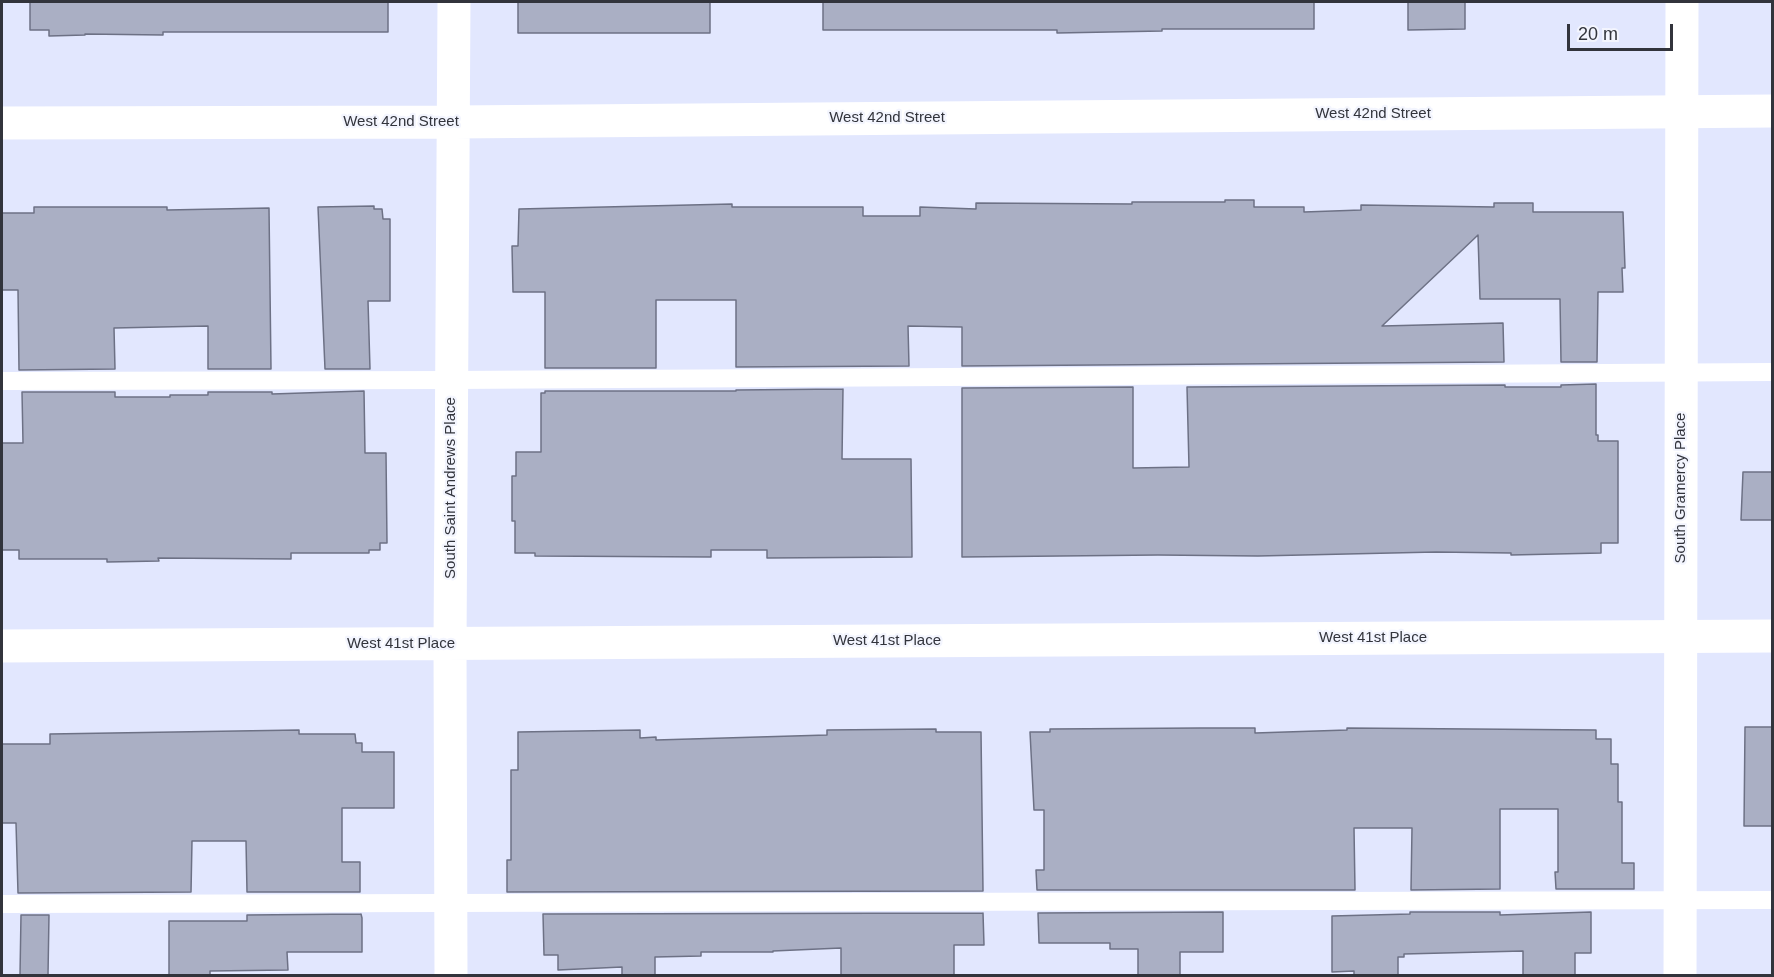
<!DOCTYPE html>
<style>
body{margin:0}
#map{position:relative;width:1774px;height:977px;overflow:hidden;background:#e2e7fe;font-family:Arial,sans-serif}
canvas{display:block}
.frame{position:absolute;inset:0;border:3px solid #32343c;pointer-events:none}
.scale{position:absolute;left:1567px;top:24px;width:106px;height:27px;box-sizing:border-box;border:3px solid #32343c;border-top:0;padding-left:8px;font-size:18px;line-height:21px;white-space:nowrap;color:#32343c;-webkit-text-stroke:4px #f3f5fe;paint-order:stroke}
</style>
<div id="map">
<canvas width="1774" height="977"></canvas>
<div class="frame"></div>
<div class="scale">20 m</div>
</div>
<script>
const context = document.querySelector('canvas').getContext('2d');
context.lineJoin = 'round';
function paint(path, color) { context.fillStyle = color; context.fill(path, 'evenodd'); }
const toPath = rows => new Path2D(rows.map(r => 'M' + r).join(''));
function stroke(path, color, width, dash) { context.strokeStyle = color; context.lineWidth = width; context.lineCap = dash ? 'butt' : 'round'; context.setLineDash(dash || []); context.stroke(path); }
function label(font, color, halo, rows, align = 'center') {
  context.font = font + ' Arial,sans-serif'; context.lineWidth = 4.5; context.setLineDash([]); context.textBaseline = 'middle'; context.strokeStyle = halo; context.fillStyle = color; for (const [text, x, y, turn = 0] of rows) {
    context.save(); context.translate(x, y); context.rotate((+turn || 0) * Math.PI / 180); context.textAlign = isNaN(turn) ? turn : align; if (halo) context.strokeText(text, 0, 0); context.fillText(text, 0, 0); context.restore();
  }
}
const building = toPath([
 [30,2,388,2,388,32,163,32,163,35,85,34,85,35,49,36,49,30,30,30,30,2],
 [518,2,710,2,710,33,518,33,518,2],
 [823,2,1314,2,1314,29,1162,29,1162,31,1057,33,1057,30,823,30,823,2],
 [1408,2,1465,2,1465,29,1408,30,1408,2],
 [1225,200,1254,200,1254,207,1304,207,1304,212,1361,210,1361,205,1494,207,1494,203,1533,203,1533,212,1623,212,1625,268,1622,268,1623,292,1598,292,1597,362,1561,362,1560,299,1480,299,1478,235,1382,326,1503,323,1504,362,962,366,962,327,908,326,909,366,736,367,736,300,656,300,656,368,545,368,545,292,513,292,512,246,518,246,519,209,732,204,732,207,863,207,863,216,920,216,920,207,976,209,976,203,1132,204,1132,202,1225,202,1225,200],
 [374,206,374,209,382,209,383,219,390,219,390,301,368,301,370,369,325,369,318,207,374,206],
 [34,207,167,207,167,210,269,208,271,369,208,369,208,326,114,328,115,369,19,370,18,290,2,290,2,213,34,213,34,207],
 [1596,384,1596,435,1598,435,1598,441,1618,441,1618,543,1601,543,1601,553,1511,555,1511,553,1436,552,1258,556,1158,555,962,557,962,388,1133,387,1133,468,1189,467,1187,387,1505,385,1505,387,1561,387,1561,385,1596,384],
 [843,389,842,459,911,459,912,557,767,558,767,550,711,550,711,557,535,556,535,553,515,553,515,521,512,521,512,476,516,476,516,452,541,452,541,393,545,393,545,391,736,391,736,390,843,389],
 [364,391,365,453,386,453,387,543,380,543,380,550,369,550,369,553,291,553,291,559,158,558,159,561,107,562,107,559,19,559,19,550,2,550,2,443,23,443,22,392,115,392,115,397,170,397,170,395,208,395,208,392,272,392,272,394,364,391],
 [1743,472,1773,472,1773,520,1741,520,1743,472],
 [1745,727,1773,727,1773,826,1744,826,1745,727],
 [1200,728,1255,728,1255,733,1347,730,1347,728,1596,730,1596,739,1611,739,1611,764,1618,764,1618,802,1622,802,1622,863,1634,863,1634,889,1556,889,1555,872,1558,872,1558,809,1500,809,1500,889,1411,890,1412,828,1354,828,1355,890,1037,890,1036,870,1044,870,1044,810,1034,810,1030,732,1050,732,1050,729,1200,728],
 [936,729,936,732,981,732,983,891,507,892,507,860,511,860,511,770,518,770,518,732,640,730,640,738,656,737,656,740,827,735,827,730,936,729],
 [299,730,299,734,355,734,356,743,362,743,362,752,394,752,394,808,342,808,342,862,360,862,360,892,247,892,246,841,192,841,191,892,18,893,16,823,2,823,2,744,50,744,50,734,299,730],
 [1223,912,1223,952,1180,952,1180,975,1138,975,1138,949,1110,949,1110,943,1039,943,1038,913,1223,912],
 [1410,912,1500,912,1500,915,1591,912,1591,953,1575,953,1575,975,1523,975,1523,951,1404,954,1404,957,1398,957,1398,975,1354,975,1354,971,1332,972,1332,916,1410,914,1410,912],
 [983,913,984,945,954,945,954,975,841,975,841,948,773,951,773,952,701,952,701,956,655,957,655,975,622,975,622,967,558,970,558,955,544,955,543,914,983,913],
 [361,914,362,918,362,952,287,952,288,970,210,971,210,975,169,975,169,921,247,921,247,915,361,914],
 [21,915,49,915,48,975,20,975,21,915]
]);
paint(building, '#aaafc4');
stroke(building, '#6d7185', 1.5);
stroke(toPath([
 [2,381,452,380,1772,372],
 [2,904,1772,900]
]), '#fff', 18);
stroke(toPath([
 [2,123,454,122,1772,111],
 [2,646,1772,636],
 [451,976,450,644,454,2]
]), '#fff', 33);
stroke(toPath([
 [1680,976,1682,2]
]), '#fff', 33);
label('15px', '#32343c', '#f3f5fe', [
 ["West 42nd Street",1373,114],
 ["West 42nd Street",887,118],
 ["West 42nd Street",401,122],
 ["South Saint Andrews Place",451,488,-90],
 ["South Gramercy Place",1681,488,-90],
 ["West 41st Place",1373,638],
 ["West 41st Place",887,641],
 ["West 41st Place",401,644]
]);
</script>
